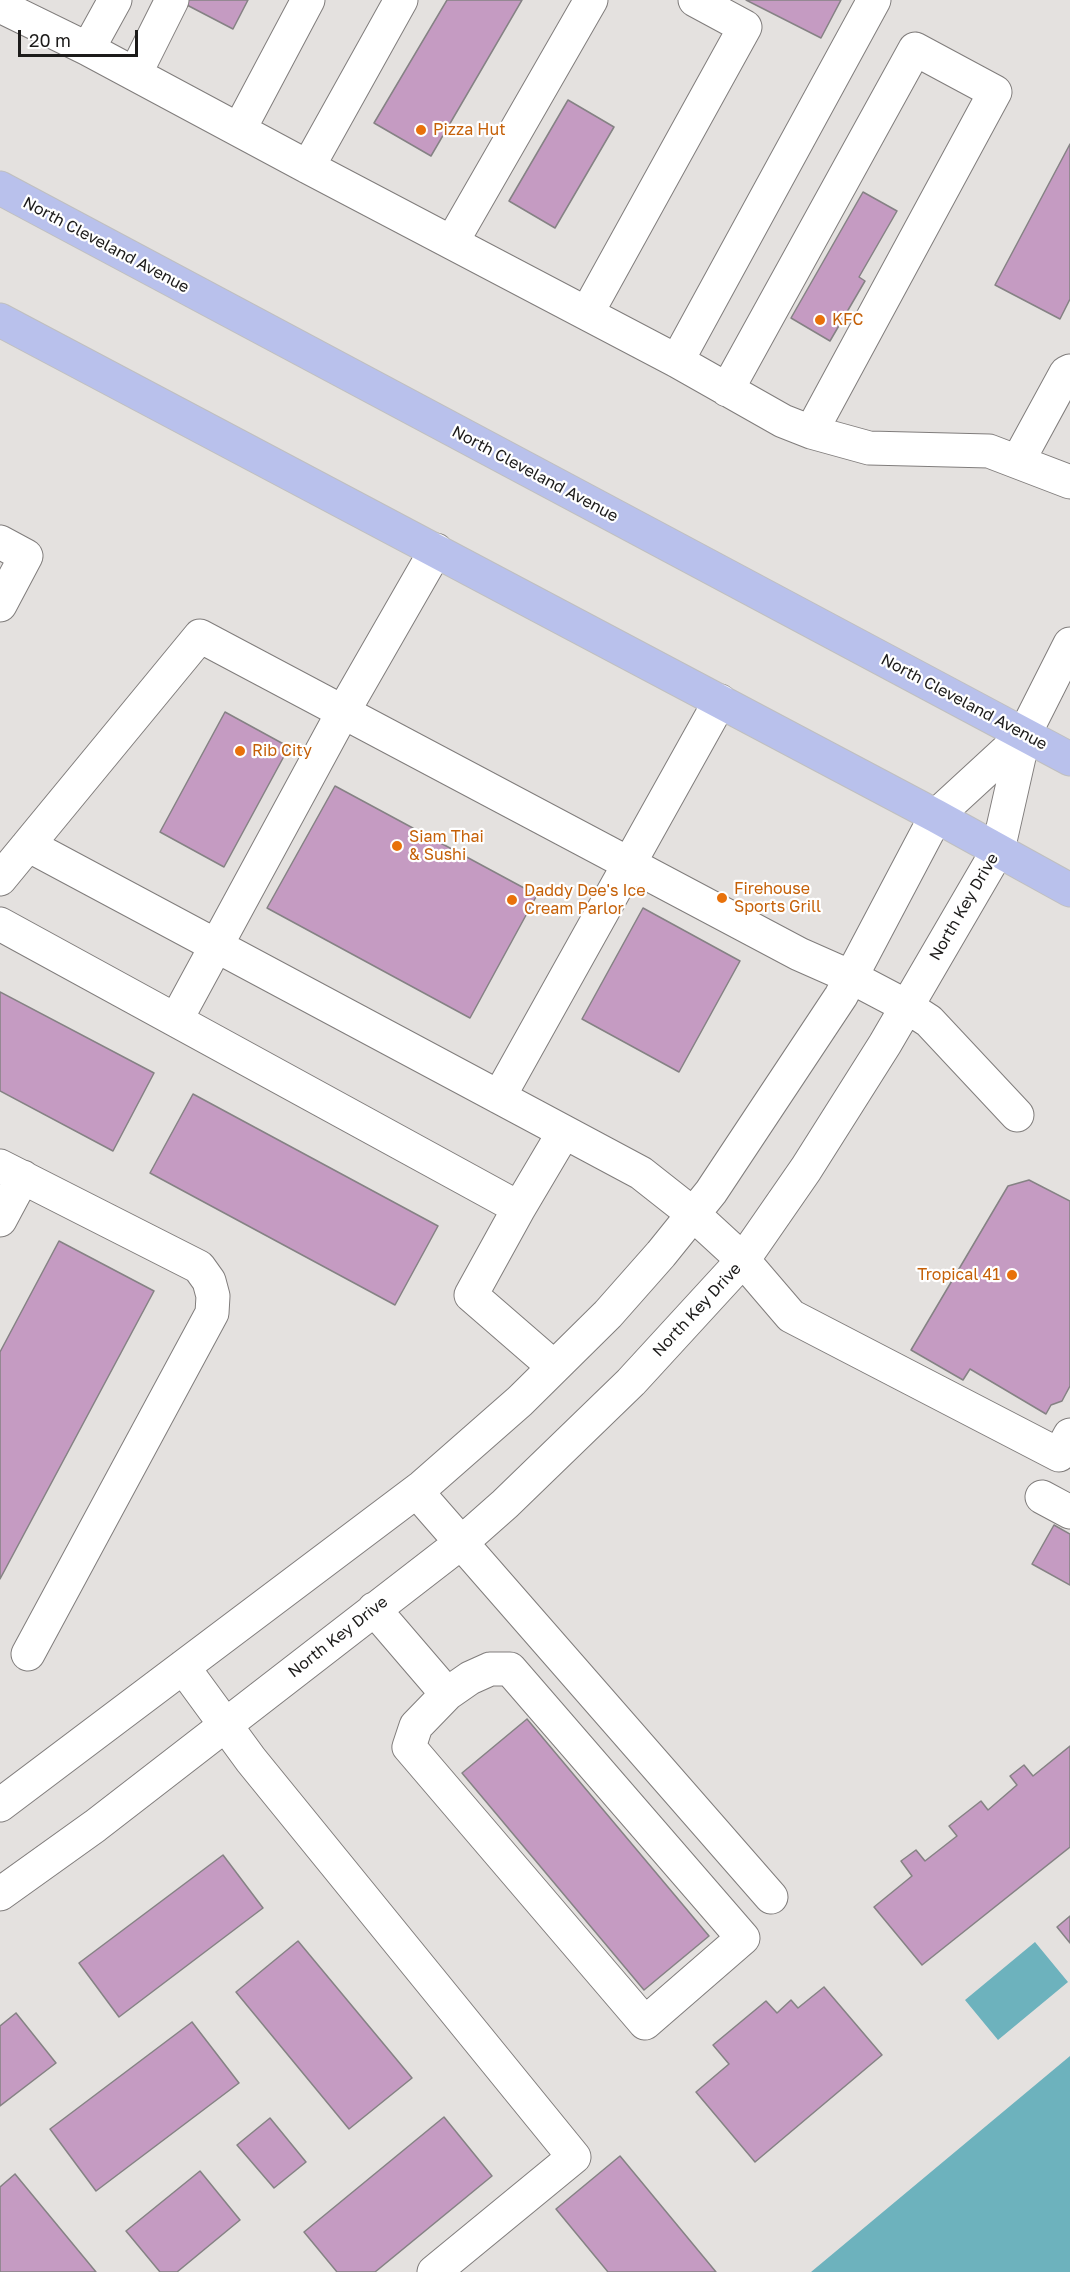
<!DOCTYPE html>
<style>
body{margin:0}
#map{position:relative;width:1070px;height:2272px;overflow:hidden;background:#e4e1df;font-family:"Golos Text",sans-serif}
canvas{display:block}
.scale{position:absolute;left:18px;top:30px;width:120px;height:27px;box-sizing:border-box;border:3px solid #1c1b1a;border-top:0;padding-left:8px;font-size:18px;line-height:21px;white-space:nowrap;color:#1c1b1a;-webkit-text-stroke:4px #fff;paint-order:stroke}
</style>
<div id="map">
<canvas width="1070" height="2272"></canvas>
<div class="scale">20 m</div>
</div>
<script>
const context = document.querySelector('canvas').getContext('2d');
context.lineJoin = 'round';
function paint(path, color) { context.fillStyle = color; context.fill(path, 'evenodd'); }
const toPath = rows => new Path2D(rows.map(r => 'M' + r).join(''));
function stroke(path, color, width, dash) { context.strokeStyle = color; context.lineWidth = width; context.lineCap = dash ? 'butt' : 'round'; context.setLineDash(dash || []); context.stroke(path); }
function label(font, color, halo, rows, align = 'center') {
  context.font = font + ' "Golos Text",sans-serif'; context.lineWidth = 4.5; context.setLineDash([]); context.textBaseline = 'middle'; context.strokeStyle = halo; context.fillStyle = color; for (const [text, x, y, turn = 0] of rows) {
    context.save(); context.translate(x, y); context.rotate((+turn || 0) * Math.PI / 180); context.textAlign = isNaN(turn) ? turn : align; if (halo) context.strokeText(text, 0, 0); context.fillText(text, 0, 0); context.restore();
  }
}
paint(toPath([
 [1035,1942,1068,1982,998,2040,965,2000],
 [1070,2056,1070,2272,811,2272]
]), '#6db2bd');
const building = toPath([
 [188,0,248,0,233,29,185,4,188,0],
 [447,0,522,0,431,156,374,123,447,0],
 [746,0,841,0,821,38,746,0],
 [568,100,614,127,555,228,509,201,568,100],
 [1070,144,1070,299,1060,319,995,285,1070,144],
 [863,192,897,211,859,277,865,281,830,341,791,318,863,192],
 [225,712,289,747,224,867,160,832,225,712],
 [335,786,537,895,470,1018,267,908,335,786],
 [643,908,740,961,679,1072,582,1019,643,908],
 [0,992,154,1073,113,1151,0,1091,0,992],
 [193,1094,438,1226,395,1305,150,1173,193,1094],
 [1029,1180,1070,1201,1070,1386,1062,1401,1051,1405,1046,1414,970,1369,963,1380,911,1350,1008,1186,1029,1180],
 [59,1241,154,1291,0,1579,0,1352,59,1241],
 [1054,1525,1070,1534,1070,1585,1032,1564,1054,1525],
 [527,1719,709,1936,644,1990,462,1773,527,1719],
 [1070,1746,1070,1847,922,1965,874,1907,912,1876,901,1861,916,1850,925,1861,957,1836,949,1826,981,1801,988,1810,1017,1785,1010,1776,1024,1765,1033,1776,1070,1746],
 [223,1855,263,1908,119,2017,79,1963,223,1855],
 [1070,1916,1070,1943,1057,1927,1070,1916],
 [298,1941,412,2078,349,2129,236,1992,298,1941],
 [824,1987,882,2055,755,2162,696,2092,729,2064,713,2045,766,2001,777,2013,791,2000,798,2008,824,1987],
 [16,2013,56,2063,0,2106,0,2026,16,2013],
 [192,2022,239,2083,96,2191,50,2129,192,2022],
 [444,2117,492,2176,375,2272,337,2272,304,2232,444,2117],
 [270,2118,306,2162,274,2188,237,2145,270,2118],
 [620,2156,716,2272,608,2272,556,2209,620,2156],
 [200,2171,240,2220,177,2272,160,2272,126,2231,200,2171],
 [15,2174,96,2272,0,2272,0,2187,15,2174]
]);
paint(building, '#c59bc2');
stroke(building, '#858284', 1.5);
const minor = toPath([
 [0,6,88,49,308,167,677,361,783,421,811,432,869,448,989,451,1070,482],
 [88,49,115,0],
 [135,74,172,0],
 [239,130,308,0],
 [308,167,401,0],
 [452,242,591,0],
 [587,313,745,27,695,0],
 [677,361,874,0],
 [727,390,915,49,995,92,811,432],
 [1018,461,1066,373,1070,371],
 [0,542,26,556,0,605],
 [28,845,641,1173,693,1214,743,1260,791,1316,1059,1455,1070,1435],
 [0,879,200,636,799,954,851,977,906,1006,929,1021,1017,1115],
 [0,924,519,1208,471,1295,554,1367],
 [176,1020,343,712,436,550],
 [499,1097,720,701],
 [0,1166,199,1267,209,1281,213,1296,212,1313,28,1654],
 [519,1208,564,1132],
 [0,1220,23,1177],
 [417,1492,771,1897],
 [1042,1497,1070,1512],
 [374,1609,447,1694],
 [183,1667,251,1760,574,2157,434,2272],
 [490,1669,510,1669,743,1938,645,2023,409,1747,416,1726,447,1694,470,1678,490,1669],
 [0,1805,422,1487,520,1401,608,1314,661,1254,711,1192,841,996,936,816,1024,735],
 [0,1894,95,1826,462,1542,505,1504,631,1382,743,1260,806,1169,885,1044,998,850,1024,735,1070,644]
]);
const major = toPath([
 [0,188,1070,759],
 [0,320,936,816,1070,890]
]);
stroke(minor, '#807d7c', 35);
stroke(major, '#bfbfbf', 35);
stroke(minor, '#fff', 33);
stroke(major, '#b9c1ec', 33);
for (const [x, y, r, color] of [
 [421,130,6,"#e8710a"],
 [820,320,6,"#e8710a"],
 [240,751,6,"#e8710a"],
 [397,846,6,"#e8710a"],
 [722,898,6,"#e8710a"],
 [512,900,6,"#e8710a"],
 [1012,1275,6,"#e8710a"]
]) { const dot = new Path2D(); dot.arc(x, y, r, 0, 2 * Math.PI); context.fillStyle = color; context.fill(dot); stroke(dot, '#fff', 2); }
label('16px', '#c56008', '#fff', [
 ["Pizza Hut",433,130],
 ["KFC",832,320],
 ["Rib City",252,751],
 ["Siam Thai",409,837],
 ["& Sushi",409,855],
 ["Firehouse",734,889],
 ["Sports Grill",734,907],
 ["Daddy Dee's Ice",524,891],
 ["Cream Parlor",524,909],
 ["Tropical 41",1000,1275,"right"]
], 'left');
label('16px', '#1c1b1a', '#fff', [
 ["North Cleveland Avenue",106,245,28],
 ["North Cleveland Avenue",535,474,28],
 ["North Cleveland Avenue",964,702,28],
 ["North Key Drive",964,907,-60],
 ["North Key Drive",697,1310,-47],
 ["North Key Drive",338,1637,-38]
]);
</script>
